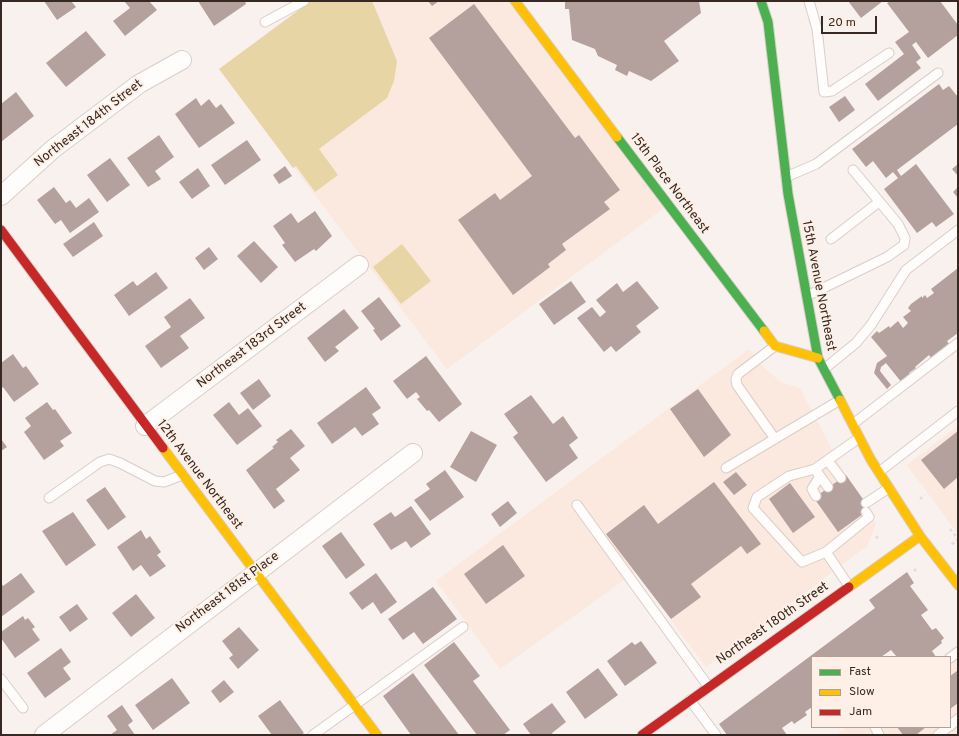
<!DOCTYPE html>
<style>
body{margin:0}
#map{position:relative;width:959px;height:736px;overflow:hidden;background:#f9f1ed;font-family:Overpass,sans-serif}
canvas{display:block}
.frame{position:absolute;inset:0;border:2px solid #372922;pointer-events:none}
.legend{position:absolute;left:811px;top:656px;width:140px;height:72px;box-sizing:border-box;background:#fff0e7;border:1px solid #afa098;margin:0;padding:5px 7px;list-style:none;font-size:12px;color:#372922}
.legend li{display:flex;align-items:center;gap:8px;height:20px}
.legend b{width:20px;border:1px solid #afa098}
.scale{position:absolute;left:821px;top:16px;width:56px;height:18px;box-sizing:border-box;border:2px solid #372922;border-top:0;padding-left:5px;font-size:12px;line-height:14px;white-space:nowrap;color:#372922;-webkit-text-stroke:3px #fff0e7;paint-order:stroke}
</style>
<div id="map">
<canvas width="959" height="736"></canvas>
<div class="frame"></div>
<ul class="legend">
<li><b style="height:5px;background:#4caf50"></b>Fast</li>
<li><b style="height:5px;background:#ffc107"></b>Slow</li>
<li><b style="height:5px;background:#c62828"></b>Jam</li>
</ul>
<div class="scale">20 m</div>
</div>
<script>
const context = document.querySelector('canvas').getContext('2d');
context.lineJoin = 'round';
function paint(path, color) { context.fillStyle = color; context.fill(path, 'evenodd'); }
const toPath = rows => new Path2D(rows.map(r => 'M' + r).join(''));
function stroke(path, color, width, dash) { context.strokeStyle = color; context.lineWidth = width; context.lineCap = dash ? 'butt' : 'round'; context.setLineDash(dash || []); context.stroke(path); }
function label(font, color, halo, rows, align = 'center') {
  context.font = font + ' Overpass,sans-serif'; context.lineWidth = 4; context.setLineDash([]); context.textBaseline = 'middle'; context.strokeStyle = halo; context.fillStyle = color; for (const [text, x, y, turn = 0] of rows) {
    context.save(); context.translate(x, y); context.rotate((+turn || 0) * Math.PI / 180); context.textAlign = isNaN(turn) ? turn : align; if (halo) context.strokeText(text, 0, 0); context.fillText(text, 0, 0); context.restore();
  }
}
paint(toPath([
 [311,1,515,1,668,205,447,369,219,69],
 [749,349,765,369,781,382,800,388,840,465,876,524,867,546,706,667,635,572,500,669,436,581],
 [958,426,958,534,907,465],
 [958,644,958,735,836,735,847,727,950,727,950,657,941,657]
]), '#fbe8df');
paint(toPath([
 [311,1,372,1,397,61,394,81,387,98,319,149,338,175,315,192,296,166,293,168,219,69],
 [402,244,431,281,401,304,373,267]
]), '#e8d5a6');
paint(toPath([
 [44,1,71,1,76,7,57,20],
 [124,1,149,1,157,10,125,36,113,21,130,8],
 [198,1,245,1,246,4,214,26],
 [428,1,439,1,432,6],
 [565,1,699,1,701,13,664,41,679,61,651,81,629,71,627,76,615,70,617,65,598,56,595,49,572,40,569,9,565,9],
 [848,1,883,1,861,18],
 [890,1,940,1,958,25,958,35,928,58,916,42,912,45,921,58,916,62,921,68,878,101,865,84,904,54,895,42,909,32,887,3],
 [474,4,575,138,579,135,620,190,604,202,610,209,562,244,566,250,548,264,550,267,513,295,458,220,495,193,500,200,532,176,429,38],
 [86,31,106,55,66,87,46,63],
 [939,84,943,90,949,86,958,97,958,124,897,170,901,176,916,164,954,214,936,227,932,222,917,233,884,189,898,178,893,172,886,178,873,161,866,167,852,149],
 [16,92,34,116,1,142,1,104],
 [845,96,855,110,839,122,829,107],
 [196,98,201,106,209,99,216,108,221,104,235,123,199,148,175,114],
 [159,135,174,157,155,171,161,179,148,187,127,158],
 [247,140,261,160,225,185,211,165],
 [110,158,130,185,107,202,87,175],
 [958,164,958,176,952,169],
 [285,166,292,176,279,184,273,175],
 [198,168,210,186,192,199,179,182],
 [54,187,66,203,70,200,76,208,89,198,99,212,70,233,61,220,55,224,37,200],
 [958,187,958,198,953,192],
 [315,211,332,236,316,251,314,249,295,262,282,245,285,243,273,226,291,213,298,223],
 [94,222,103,236,73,257,63,244],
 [254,241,278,267,261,283,237,256],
 [209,247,218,259,204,270,195,258],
 [958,268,958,333,947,341,949,344,946,346,947,348,935,357,934,355,931,358,929,355,915,367,916,368,909,373,911,375,902,383,886,363,881,367,880,371,891,385,887,389,874,373,877,363,887,356,871,337,877,331,879,333,889,326,890,328,898,321,903,328,908,323,903,317,911,311,908,308,911,304,922,296,922,298,925,295,927,298,934,293,931,289],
 [156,272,168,288,129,316,114,295,133,281,137,286],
 [571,281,586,302,554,325,539,304],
 [637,281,659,308,636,326,641,332,616,352,611,346,604,352,577,318,592,307,600,317,606,312,596,300,617,283,623,292],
 [379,297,401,326,381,341,373,330,375,329,361,311],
 [190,298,205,318,180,336,189,348,161,368,145,346,171,327,164,317],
 [344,309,359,328,335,347,339,351,325,362,307,338],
 [13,354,23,368,26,366,39,384,14,402,3,387,1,389,1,363],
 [426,356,462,404,439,422,429,410,427,411,417,399,420,397,416,392,407,399,393,381],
 [259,379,271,396,253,410,240,393],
 [366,387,381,408,372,414,379,424,362,436,355,427,332,444,317,423],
 [698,389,731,435,704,457,670,409],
 [531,395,553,424,563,416,578,438,569,445,578,458,546,482,513,437,518,433,504,414],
 [47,402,53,410,55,409,72,433,60,441,64,446,44,460,24,432,31,426,25,418],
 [229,402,239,415,248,408,262,426,237,445,213,415],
 [291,429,305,446,290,458,300,470,276,489,285,501,274,509,246,470,274,448,272,447,278,442,276,440],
 [471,431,497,445,476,482,450,467],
 [958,431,958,477,944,489,921,460],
 [1,439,7,447,1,451],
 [445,470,464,497,430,521,414,500,430,489,426,484],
 [736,472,747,485,734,495,723,482],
 [846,475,870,509,838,532,814,498],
 [714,482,761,544,747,554,741,546,691,584,701,597,671,619,606,534,644,505,658,524],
 [790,483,815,517,793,533,769,499],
 [105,487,126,517,108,530,86,500],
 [508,501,517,513,500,527,491,514],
 [411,506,431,534,411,548,406,541,391,550,373,524,391,512,395,517],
 [73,512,96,545,66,566,42,531],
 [141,530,146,539,150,536,161,552,157,555,166,566,150,577,141,565,133,571,117,547],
 [341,532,365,565,346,579,322,546],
 [503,545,525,576,486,604,464,574],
 [907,572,914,583,910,586,928,610,921,615,932,630,936,628,944,638,941,641,942,643,932,651,936,657,897,657,891,650,881,657,812,657,812,707,805,712,807,715,794,724,792,721,782,728,787,735,727,735,719,724,875,608,869,600],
 [21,573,35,592,1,617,1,583,3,586],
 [376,573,397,602,381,614,373,602,362,610,349,593],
 [433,587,457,619,423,644,414,632,403,640,388,619],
 [136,594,155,618,131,637,112,613],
 [77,604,88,619,70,632,59,617],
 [23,616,25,620,28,618,35,627,32,629,40,640,15,658,1,638,1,632],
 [239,627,259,650,238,669,229,658,233,655,222,641],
 [641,641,657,663,625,686,607,661,632,642,635,645],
 [454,642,480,676,473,681,510,730,503,735,477,735,424,665],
 [61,648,71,662,63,668,71,679,45,698,27,673],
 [598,668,618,695,585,719,566,692],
 [957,671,958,703,950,709,950,676],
 [413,673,459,735,411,735,383,696],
 [172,678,190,703,153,730,135,705],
 [224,680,234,692,220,703,211,691],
 [280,700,304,733,301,735,272,735,258,716],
 [552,703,566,722,552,733,553,735,531,735,523,724],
 [122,705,133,721,128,725,135,735,110,735,117,730,107,716],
 [897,727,926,727,916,735,903,735]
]), '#b4a19d');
const lane = toPath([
 [809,1,817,29,824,92,832,91,889,53],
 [265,22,304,1],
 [786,177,816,164,938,73],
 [831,239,879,202],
 [807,296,887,257,904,245,905,238,898,224,853,170],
 [775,346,738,374,736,379,737,385,775,439],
 [824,369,856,343,871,325,906,270,958,230],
 [853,424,958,343],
 [828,461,841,478],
 [726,468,840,400],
 [817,472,828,487],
 [879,472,958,411],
 [816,496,812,489,820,476],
 [49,498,100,462,109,459,120,463,155,481,164,482,182,475],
 [866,503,889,488],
 [577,505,708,686],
 [826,552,869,517,866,512],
 [849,586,826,552,802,562,753,508,757,497,789,476,815,469,859,438],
 [950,658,958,652],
 [1,679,23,708],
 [690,700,716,735],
 [950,726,958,719],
 [875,727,879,735],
 [313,735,463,627],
 [938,735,948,727]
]);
const street = toPath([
 [1,196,53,149,139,84,182,60],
 [145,426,359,265],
 [44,735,413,453]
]);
const fast = toPath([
 [761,1,768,22,788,194,818,358,840,400],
 [617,137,764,331]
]);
const slow = toPath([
 [515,1,617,137],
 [764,331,775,346,818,358],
 [840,400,871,460,920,536,958,585],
 [163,448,377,735],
 [849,587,920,536]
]);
const jam = toPath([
 [1,230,163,448],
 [642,735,849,587]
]);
stroke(lane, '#d9cec8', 11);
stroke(street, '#d9cec8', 20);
stroke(fast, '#d9cec8', 11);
stroke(slow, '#d9cec8', 11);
stroke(jam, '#d9cec8', 11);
stroke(toPath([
 [920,499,925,495],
 [950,529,958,539,951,545],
 [876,536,879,541],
 [914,571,917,568]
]), '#e0dddc', 2.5, [3, 3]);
stroke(lane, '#fefdfc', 9);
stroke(street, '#fefdfc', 18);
stroke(fast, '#4caf50', 9);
stroke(slow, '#ffc107', 9);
stroke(jam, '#c62828', 9);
label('13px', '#372922', '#fff0e7', [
 ["Northeast 184th Street",89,124,-38],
 ["15th Place Northeast",669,184,53],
 ["15th Avenue Northeast",818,286,79],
 ["Northeast 183rd Street",252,346,-37],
 ["12th Avenue Northeast",199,475,53],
 ["Northeast 181st Place",228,593,-37],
 ["Northeast 180th Street",773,624,-35]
]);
</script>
